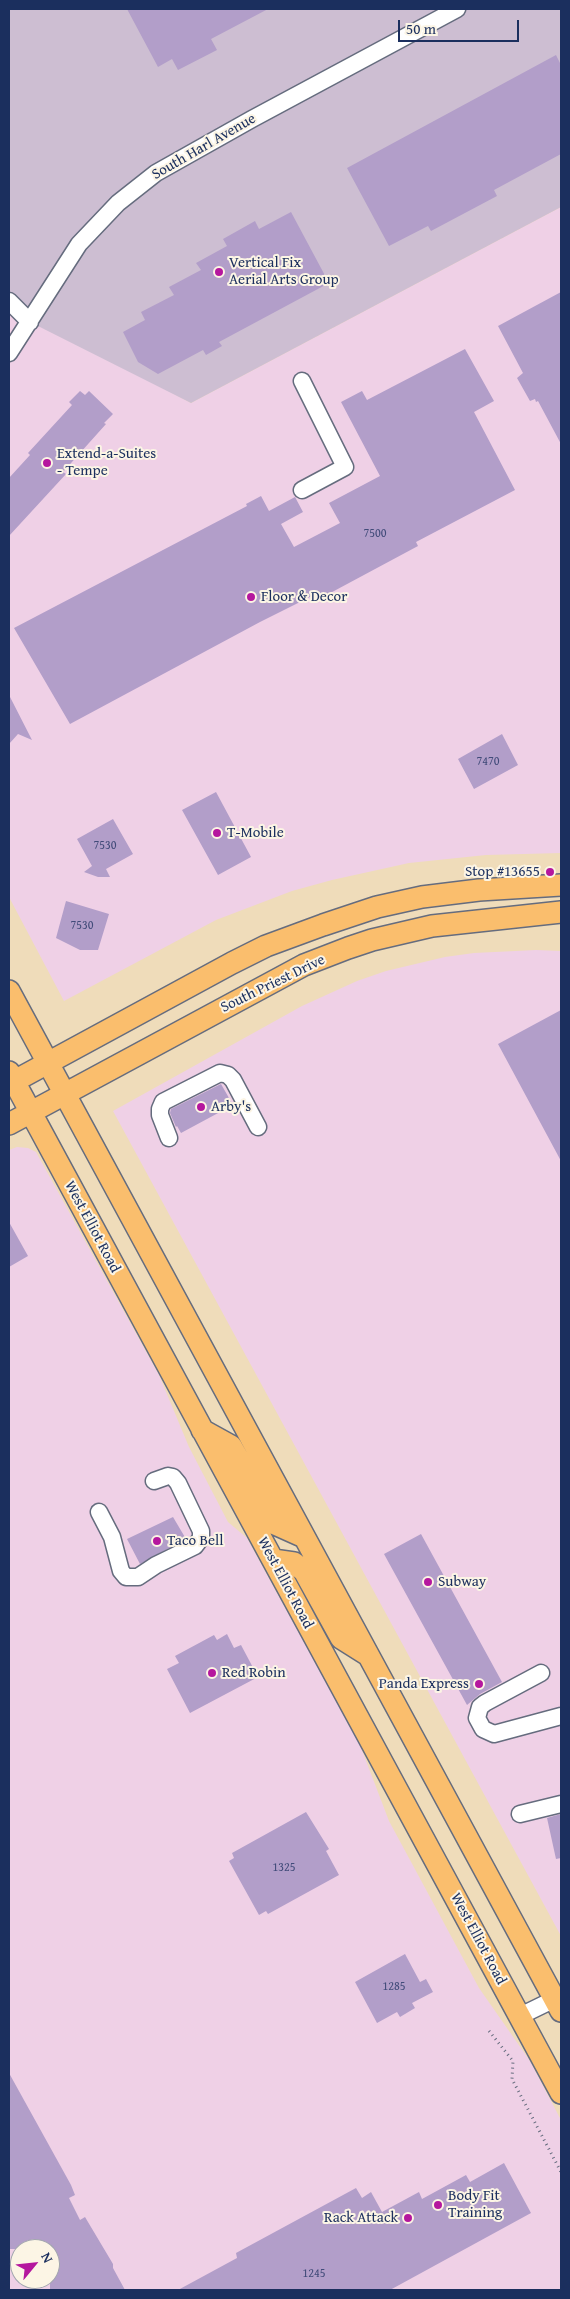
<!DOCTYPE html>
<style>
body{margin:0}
#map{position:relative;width:570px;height:2299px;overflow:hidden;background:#efdcba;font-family:"Gentium Book Plus",serif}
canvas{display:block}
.frame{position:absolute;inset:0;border:10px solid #1b2f5e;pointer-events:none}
.north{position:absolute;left:10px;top:2239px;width:50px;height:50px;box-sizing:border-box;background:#fcf5e5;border:1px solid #a2a6af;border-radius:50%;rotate:62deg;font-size:14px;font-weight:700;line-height:20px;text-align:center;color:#1b2f5e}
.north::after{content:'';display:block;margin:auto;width:18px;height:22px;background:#b5179e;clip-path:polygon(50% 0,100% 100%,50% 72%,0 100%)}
.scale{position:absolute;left:398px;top:20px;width:121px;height:22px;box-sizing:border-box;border:2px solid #1b2f5e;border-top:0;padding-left:6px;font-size:15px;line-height:18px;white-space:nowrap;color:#1b2f5e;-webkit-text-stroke:4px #fcf5e5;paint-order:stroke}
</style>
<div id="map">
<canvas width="570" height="2299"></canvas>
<div class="frame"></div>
<div class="north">N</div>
<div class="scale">50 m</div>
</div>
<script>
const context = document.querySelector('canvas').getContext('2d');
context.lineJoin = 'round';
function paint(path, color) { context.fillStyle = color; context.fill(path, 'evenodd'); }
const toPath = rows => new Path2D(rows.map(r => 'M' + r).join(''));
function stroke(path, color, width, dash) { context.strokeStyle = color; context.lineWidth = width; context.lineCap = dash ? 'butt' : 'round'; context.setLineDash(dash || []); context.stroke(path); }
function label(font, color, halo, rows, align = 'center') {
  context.font = font + ' "Gentium Book Plus",serif'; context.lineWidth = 4; context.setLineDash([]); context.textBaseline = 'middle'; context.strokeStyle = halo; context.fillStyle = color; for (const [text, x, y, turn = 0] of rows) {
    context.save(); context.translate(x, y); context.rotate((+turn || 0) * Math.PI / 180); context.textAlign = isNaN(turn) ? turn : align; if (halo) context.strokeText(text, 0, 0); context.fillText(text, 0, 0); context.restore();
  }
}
paint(toPath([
 [561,207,561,853,486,855,409,863,332,880,292,891,216,920,64,1001,9,897,9,305,191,403],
 [536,950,561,951,561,1936,113,1111,302,1006,357,981,386,971,445,957,474,953],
 [17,1147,28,1148,36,1152,159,1375,189,1447,228,1522,247,1538,360,1745,389,1821,479,1988,530,2061,561,2120,561,2290,9,2290,9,1150],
 [20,2249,50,2249,50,2279,20,2279]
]), '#efd0e6');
paint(toPath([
 [9,9,561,9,561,207,191,403,30,322,9,305]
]), '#cdbed2');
paint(toPath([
 [127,9,268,9,211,39,217,50,178,70,172,59,158,67],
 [556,55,561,65,561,154,494,190,497,196,431,231,428,226,389,246,347,168],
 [291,212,329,283,219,342,222,346,206,355,203,350,158,374,138,362,123,332,145,320,141,312,174,295,169,287,201,270,196,263,227,246,223,239,255,221,259,229],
 [561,292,561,444,538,401,536,402,535,399,530,401,517,378,523,373,498,326],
 [465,349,494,401,474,412,515,490,416,542,418,546,321,598,318,593,260,622,70,724,14,628,247,506,246,504,261,496,269,511,295,497,303,512,281,524,294,547,340,523,329,503,380,476,341,402,362,391,367,400],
 [80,391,85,395,89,391,113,414,104,423,106,424,63,472,66,474,9,536,9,478,30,455,28,453,72,405,69,402],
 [9,695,32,740,18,734,9,744],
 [502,734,518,765,474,789,458,759],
 [216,792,251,857,218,875,182,810],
 [113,819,133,854,106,869,110,877,98,877,84,872,92,866,77,839],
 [66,901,109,914,98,950,80,950,56,938],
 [561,1010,561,1161,498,1044],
 [221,1084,233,1105,181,1133,177,1126,176,1127,170,1113,171,1109],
 [9,1222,28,1256,9,1267],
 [173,1517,186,1539,140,1564,127,1539],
 [421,1534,502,1682,480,1694,467,1705,384,1554],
 [227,1634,234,1648,241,1645,258,1677,190,1713,167,1669,179,1663,175,1656,214,1635,217,1640],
 [306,1812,329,1849,326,1851,339,1875,268,1914,266,1911,259,1915,229,1861,234,1858,232,1853],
 [561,1814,561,1858,556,1859,547,1818],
 [405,1954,420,1982,426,1979,433,1992,412,2003,415,2008,400,2017,397,2012,377,2023,355,1982],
 [9,2073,71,2185,75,2195,69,2198,80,2220,85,2217,113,2264,113,2268,125,2290,50,2290,50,2249,9,2249],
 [504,2163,531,2213,390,2290,178,2290,237,2258,236,2253,356,2188,362,2198,371,2192,382,2212,419,2192,422,2199,466,2175,470,2182]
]), '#b29ec9');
const minor = toPath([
 [9,301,30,322],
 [9,353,79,244,118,203,156,173,252,119,457,9],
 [302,490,345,467,302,381],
 [169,1138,160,1115,160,1109,163,1102,220,1073,228,1075,233,1080,258,1127],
 [99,1512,112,1537,121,1571,126,1577,138,1577,156,1565,195,1546,201,1538,201,1531,178,1483,173,1477,168,1476,154,1481],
 [541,1673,485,1703,480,1707,477,1718,483,1729,494,1734,561,1716],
 [520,1814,561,1804],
 [520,2016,561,1996]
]);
const major = toPath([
 [9,991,561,2011],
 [9,1072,561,2093],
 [9,1084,232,963,266,946,323,925,377,907,422,897,479,890,561,885],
 [9,1124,304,965,348,948,372,940,432,926,561,912],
 [202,1430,231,1446,275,1524,304,1537],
 [273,1560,294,1563,304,1571,341,1638,368,1655]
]);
stroke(minor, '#656c7e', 19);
stroke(major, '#656c7e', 24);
stroke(toPath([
 [489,2031,513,2061,512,2079,561,2172]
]), '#656c7e', 3, [1, 4]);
stroke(minor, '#fff', 16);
stroke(major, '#fabe6d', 21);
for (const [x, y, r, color] of [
 [219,272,5,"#b5179e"],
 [47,463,5,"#b5179e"],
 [251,597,5,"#b5179e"],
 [217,833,5,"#b5179e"],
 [550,872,5,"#b5179e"],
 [201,1107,5,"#b5179e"],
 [157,1541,5,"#b5179e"],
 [428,1582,5,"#b5179e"],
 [212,1673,5,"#b5179e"],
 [479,1684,5,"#b5179e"],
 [438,2205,5,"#b5179e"],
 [408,2218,5,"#b5179e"]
]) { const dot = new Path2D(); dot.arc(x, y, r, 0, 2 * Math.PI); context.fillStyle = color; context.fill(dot); stroke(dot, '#fcf5e5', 2); }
label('12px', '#414b79', null, [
 ["7500",375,534],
 ["7470",488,762],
 ["7530",105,846],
 ["7530",82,926],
 ["1325",284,1868],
 ["1285",394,1987],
 ["1245",314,2274]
]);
label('15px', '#1b2f5e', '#fcf5e5', [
 ["South Harl Avenue",204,147,-30],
 ["South Priest Drive",273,984,-26],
 ["West Elliot Road",92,1227,62],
 ["West Elliot Road",285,1583,62],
 ["West Elliot Road",478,1939,62]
]);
label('15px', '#1b2f5e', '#fcf5e5', [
 ["Vertical Fix",229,263],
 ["Aerial Arts Group",229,280],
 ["Extend-a-Suites",57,454],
 ["- Tempe",57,471],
 ["Floor & Decor",261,597],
 ["T-Mobile",227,833],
 ["Stop #13655",540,872,"right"],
 ["Arby's",211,1107],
 ["Taco Bell",167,1541],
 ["Subway",438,1582],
 ["Red Robin",222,1673],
 ["Panda Express",469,1684,"right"],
 ["Body Fit",448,2196],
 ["Training",448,2213],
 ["Rack Attack",398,2218,"right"]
], 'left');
</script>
